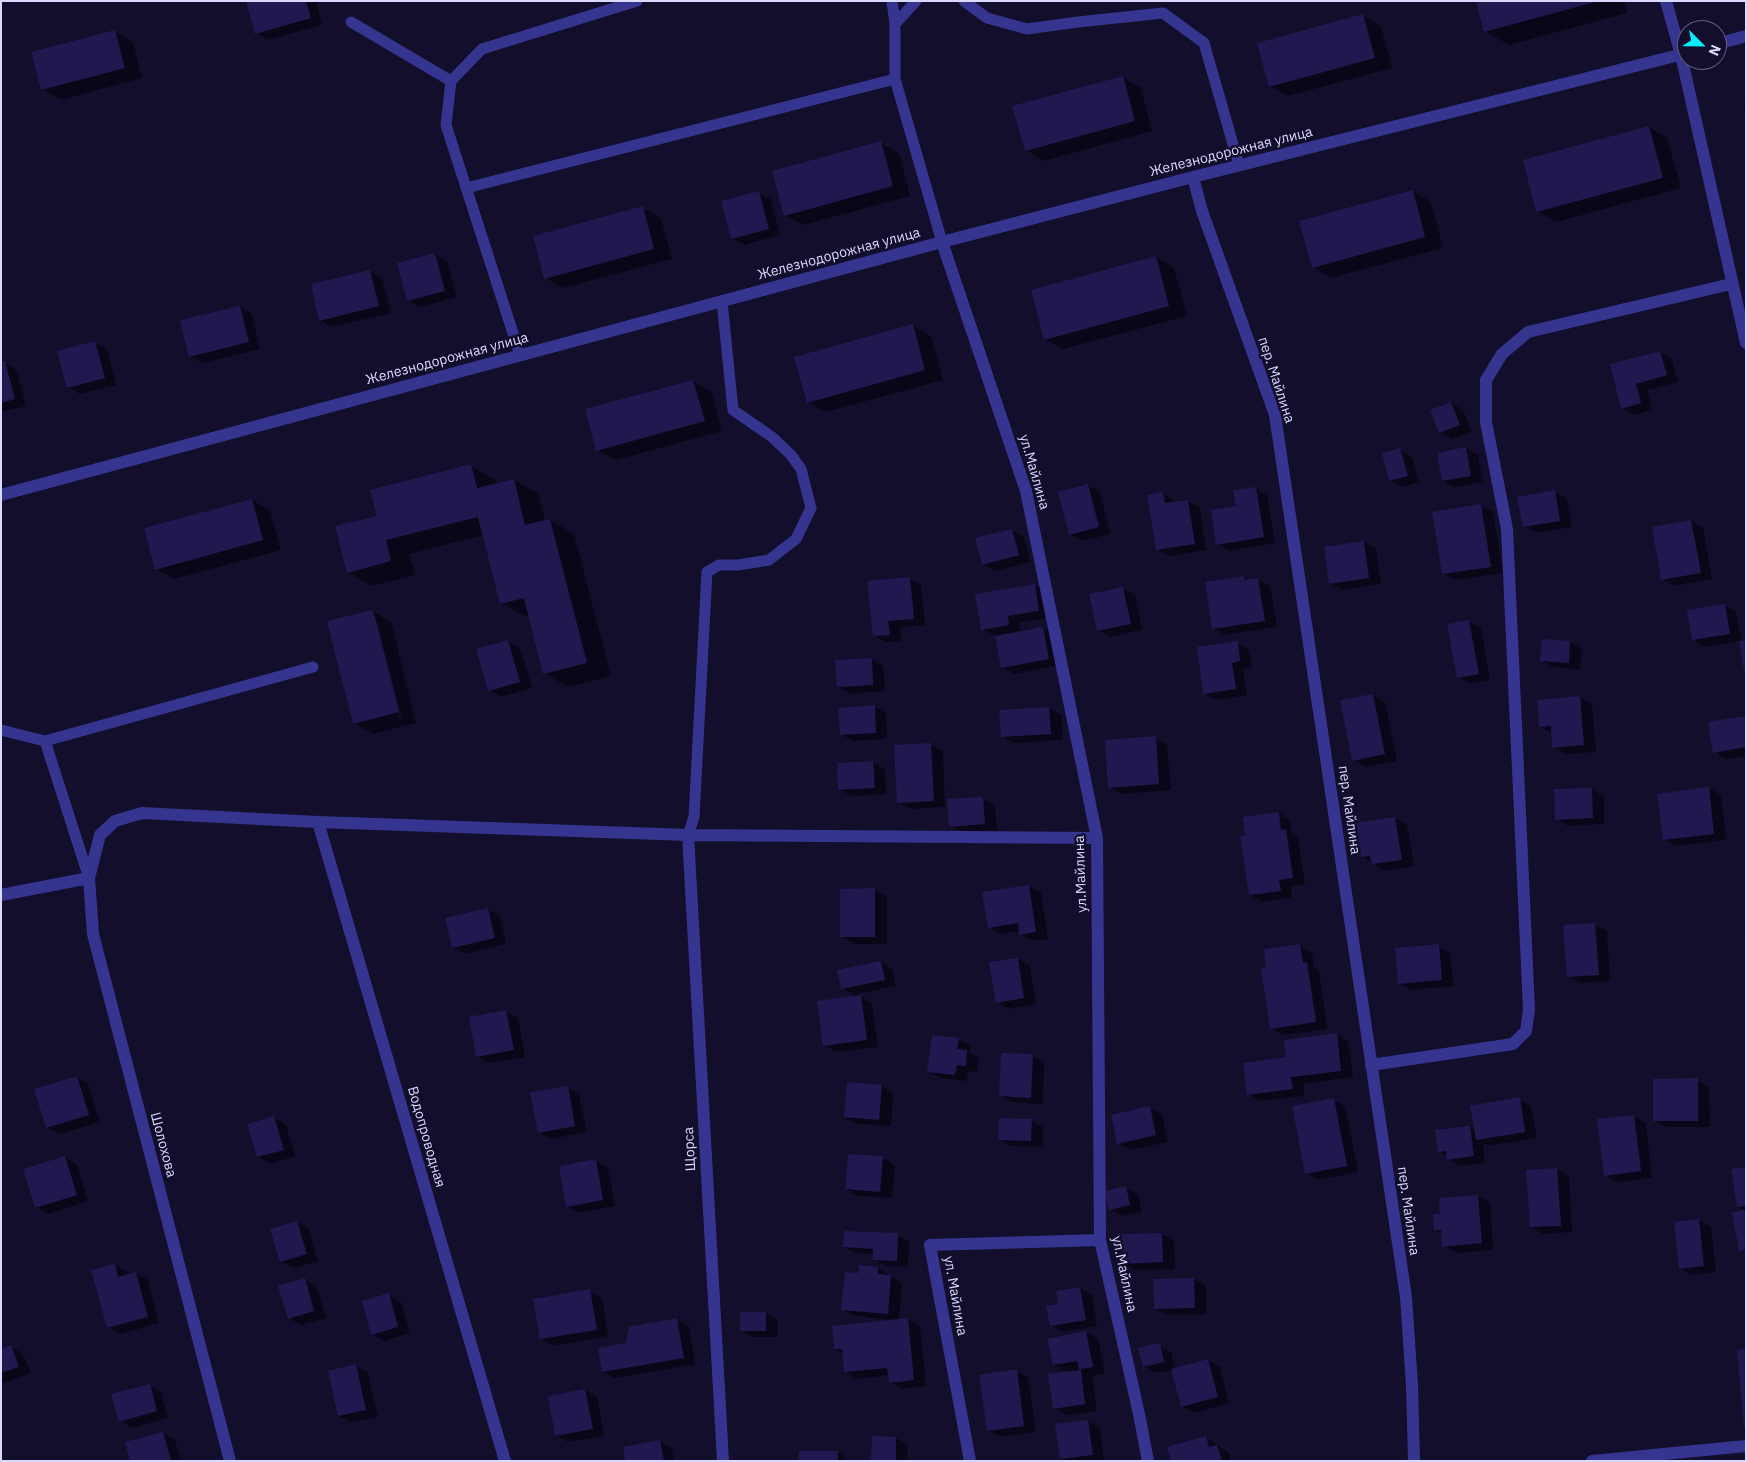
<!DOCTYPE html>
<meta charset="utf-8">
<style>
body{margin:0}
#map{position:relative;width:1747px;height:1462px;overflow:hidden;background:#120e2c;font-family:"IBM Plex Sans",sans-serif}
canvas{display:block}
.frame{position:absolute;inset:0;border:2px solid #dcd9ff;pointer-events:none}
.north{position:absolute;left:1677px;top:20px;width:50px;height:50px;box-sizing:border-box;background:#120e2c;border:1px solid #635f80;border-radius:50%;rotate:113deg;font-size:14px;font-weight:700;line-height:20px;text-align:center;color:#dcd9ff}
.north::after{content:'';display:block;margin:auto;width:18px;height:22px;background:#05f0ff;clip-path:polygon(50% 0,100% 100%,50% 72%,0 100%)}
</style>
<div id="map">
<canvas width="1747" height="1462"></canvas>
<div class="frame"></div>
<div class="north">N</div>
</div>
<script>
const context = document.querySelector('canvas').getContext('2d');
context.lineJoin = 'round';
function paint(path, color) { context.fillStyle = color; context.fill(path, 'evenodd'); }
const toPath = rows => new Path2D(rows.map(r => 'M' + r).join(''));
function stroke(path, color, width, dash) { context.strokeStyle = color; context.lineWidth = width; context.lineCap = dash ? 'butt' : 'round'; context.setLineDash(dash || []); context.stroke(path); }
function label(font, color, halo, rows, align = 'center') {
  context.font = font + ' "IBM Plex Sans",sans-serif'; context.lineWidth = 5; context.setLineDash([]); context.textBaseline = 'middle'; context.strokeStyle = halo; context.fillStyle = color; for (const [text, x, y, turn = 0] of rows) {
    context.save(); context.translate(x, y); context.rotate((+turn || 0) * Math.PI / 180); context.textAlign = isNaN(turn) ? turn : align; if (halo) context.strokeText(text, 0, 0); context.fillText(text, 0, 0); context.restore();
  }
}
paint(toPath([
 [247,1,316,1,322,25,268,40,256,33],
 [1477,1,1624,1,1627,13,1509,45,1485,31],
 [1363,16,1381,26,1392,68,1288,96,1270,86],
 [114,31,133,42,142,78,61,100,42,89],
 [1122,77,1141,88,1152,131,1044,161,1026,150],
 [1746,103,1746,117,1743,104],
 [1649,127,1667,138,1681,188,1556,222,1537,211],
 [881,143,899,153,910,196,803,225,785,215],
 [1413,191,1431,202,1443,248,1331,278,1313,267],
 [759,193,771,199,780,235,744,245,732,238],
 [643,208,661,218,672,259,563,288,545,278],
 [435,254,447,261,457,297,420,307,408,300],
 [1156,257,1174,268,1187,316,1063,349,1045,339],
 [370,271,382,278,391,313,332,327,320,320],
 [240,307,252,314,260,349,202,363,190,356],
 [913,326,931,336,943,380,826,412,808,402],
 [95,342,107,349,116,385,80,394,68,387],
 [1660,352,1672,359,1678,382,1647,390,1652,410,1634,415,1622,408,1611,365],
 [5,363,17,370,26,406,1,412,1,364],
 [693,381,711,391,722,431,616,460,597,450],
 [1451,403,1463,410,1472,431,1452,439,1440,432],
 [1466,448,1478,455,1483,482,1455,487,1443,481],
 [1400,450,1412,457,1419,482,1402,487,1390,480],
 [471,466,495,480,496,485,514,480,538,494,545,521,550,520,574,534,611,676,568,687,544,673,530,616,526,617,501,603,484,535,409,554,415,575,372,586,348,572,378,517],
 [1088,485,1100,492,1110,534,1082,541,1070,534],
 [1255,488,1267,495,1275,543,1230,551,1218,544,1237,507],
 [1555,492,1567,498,1572,527,1536,533,1524,526],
 [1163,494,1175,501,1176,503,1188,501,1200,508,1206,550,1169,556,1157,549],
 [252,500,270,510,281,550,174,579,156,569],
 [1481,505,1493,512,1503,573,1455,580,1443,573],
 [1691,521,1703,528,1712,579,1675,586,1663,580,1653,528],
 [1012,530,1024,537,1030,562,995,571,983,564],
 [1364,542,1376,549,1381,584,1342,590,1330,583],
 [1244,577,1250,581,1258,579,1270,586,1277,627,1225,635,1213,628],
 [909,578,921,585,925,625,900,627,901,641,886,642,874,636],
 [1035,585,1047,592,1051,617,1019,623,1021,633,1043,628,1055,635,1060,665,1014,674,1002,667,996,636,982,629],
 [1123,588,1135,595,1142,630,1110,637,1098,630],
 [1724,605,1736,612,1742,642,1746,641,1746,671,1740,641,1705,647,1693,640],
 [372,611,391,622,416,723,373,734,354,723],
 [375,623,377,623,402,718,399,719],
 [1469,621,1481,628,1490,680,1470,684,1458,677],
 [1543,640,1570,642,1582,649,1580,670,1553,667,1541,660],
 [508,641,520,648,532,688,501,697,489,690],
 [1237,643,1249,650,1252,668,1243,669,1247,695,1216,700,1204,693],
 [872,659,883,666,885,691,850,694,838,687],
 [1373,695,1385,702,1397,761,1365,767,1353,760],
 [1580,697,1592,704,1596,752,1565,754,1553,747,1552,733,1541,727],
 [874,706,886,713,887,739,853,741,841,734],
 [1049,708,1061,715,1063,740,1014,743,1002,736],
 [1746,717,1746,756,1726,759,1715,752],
 [1155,738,1167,745,1171,790,1121,794,1109,787],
 [931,745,943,751,945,807,910,809,898,802],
 [873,762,885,769,886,794,852,796,840,790],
 [1709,788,1721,795,1726,840,1676,846,1665,839],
 [1592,789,1604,796,1604,824,1568,826,1556,819],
 [983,798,995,805,997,831,962,833,950,826],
 [1279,813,1290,820,1292,834,1298,838,1305,884,1291,886,1292,897,1262,902,1250,895,1247,836],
 [1395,818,1407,825,1414,866,1385,871,1362,856],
 [1029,886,1041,893,1048,939,1032,941,1020,934,1020,931,1001,934,989,927],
 [875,890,887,897,887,944,854,944,842,937],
 [488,909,500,916,506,944,465,954,453,947],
 [1595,925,1607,931,1610,981,1580,983,1568,976],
 [1744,926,1746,926,1746,943],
 [1300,946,1312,953,1314,967,1319,970,1327,1029,1283,1035,1271,1028],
 [1438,946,1450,953,1454,986,1411,990,1399,983],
 [1018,959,1030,966,1036,1004,1009,1009,997,1002],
 [880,962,892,969,896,986,857,994,872,1003,878,1047,836,1052,824,1045,857,997,842,988],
 [506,1011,518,1018,525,1057,489,1063,477,1056],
 [1336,1034,1348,1041,1353,1077,1303,1084,1304,1096,1260,1101,1248,1094,1288,1058],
 [958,1039,970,1046,970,1053,979,1058,977,1072,968,1071,967,1081,940,1078,928,1071],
 [1032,1056,1044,1062,1043,1104,1012,1102,1000,1095],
 [76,1077,88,1084,100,1122,59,1134,47,1127],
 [1697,1080,1709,1087,1710,1127,1666,1127,1654,1120],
 [882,1086,893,1093,891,1126,857,1124,845,1117],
 [567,1087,579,1094,587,1132,551,1139,539,1132],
 [1519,1099,1531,1106,1537,1138,1489,1146,1483,1143,1485,1163,1460,1166,1448,1159,1447,1156,1439,1151,1470,1127,1476,1130],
 [1333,1100,1345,1106,1358,1172,1318,1180,1306,1173],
 [1150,1108,1162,1114,1168,1142,1130,1150,1118,1143],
 [1634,1116,1646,1123,1652,1178,1617,1182,1605,1175,1599,1120],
 [274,1118,286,1125,295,1156,270,1164,258,1157],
 [1031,1120,1043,1127,1043,1147,1011,1146,999,1140],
 [849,1155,883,1158,895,1165,892,1198,858,1196,846,1189],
 [65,1157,77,1164,88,1201,48,1214,36,1207],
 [596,1161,608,1168,615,1206,579,1213,567,1206],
 [1746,1168,1746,1211,1738,1207],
 [1557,1169,1569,1176,1572,1232,1543,1234,1531,1227],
 [1126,1188,1138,1194,1142,1212,1122,1216,1110,1209],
 [1478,1196,1490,1203,1493,1250,1456,1253,1444,1246,1443,1234,1435,1230,1441,1215],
 [1699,1220,1711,1227,1716,1272,1692,1275,1680,1268],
 [297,1222,309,1229,318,1261,293,1268,281,1261],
 [1162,1234,1174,1241,1175,1269,1135,1270,1124,1263],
 [897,1235,909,1241,908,1267,886,1266,874,1259,874,1254,856,1253,844,1247],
 [115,1265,127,1272,128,1276,136,1273,148,1280,159,1323,120,1334,108,1327],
 [860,1266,878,1268,902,1283,899,1320,908,1319,920,1326,926,1386,902,1389,890,1382,889,1375,857,1379,846,1372,844,1353,835,1349,892,1321,892,1320,855,1316,843,1310,860,1275],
 [304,1279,316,1286,326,1318,301,1325,289,1318],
 [1194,1279,1206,1286,1206,1314,1167,1315,1155,1308],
 [1080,1288,1092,1295,1097,1326,1063,1332,1051,1325,1060,1305],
 [590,1291,602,1298,608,1336,553,1346,541,1339],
 [389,1295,401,1302,410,1333,384,1341,372,1334],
 [766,1313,778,1320,778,1337,753,1337,741,1330],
 [677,1320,689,1326,695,1364,615,1378,603,1372,627,1344],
 [1086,1332,1098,1339,1105,1373,1092,1376,1097,1411,1066,1415,1054,1408,1068,1373,1054,1365],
 [1159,1345,1171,1352,1175,1369,1208,1360,1220,1367,1229,1403,1194,1413,1182,1406,1172,1370,1156,1373,1144,1366],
 [11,1347,23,1354,31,1373,1,1384,1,1350],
 [356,1366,368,1373,378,1417,351,1422,339,1416],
 [1016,1371,1028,1377,1036,1432,1000,1437,988,1430],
 [149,1385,161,1392,168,1418,132,1428,120,1421],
 [585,1390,597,1397,604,1436,568,1442,556,1435],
 [1088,1421,1100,1428,1104,1461,1065,1461,1061,1458],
 [163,1433,175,1440,181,1461,132,1461],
 [1206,1437,1229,1453,1231,1461,1173,1461],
 [896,1438,908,1445,907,1461,872,1461],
 [660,1442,672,1448,674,1461,626,1461],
 [838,1452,850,1461,800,1461]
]), '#0007');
paint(toPath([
 [246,1,306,1,311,18,255,34],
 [1476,1,1595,1,1595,2,1484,32],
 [1363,14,1375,58,1269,87,1257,43],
 [115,30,125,68,41,90,31,52],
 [1123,76,1135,121,1025,151,1012,106],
 [1649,126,1663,178,1536,212,1523,160],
 [881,141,893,186,784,216,772,171],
 [1413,190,1425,237,1312,268,1299,221],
 [759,191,769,229,731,239,721,201],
 [643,206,654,249,544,279,533,236],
 [435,253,445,291,407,301,397,263],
 [1156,256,1169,306,1044,340,1031,290],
 [370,270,379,306,319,321,311,284],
 [240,306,249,342,189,357,180,320],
 [913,324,925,370,807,403,794,357],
 [95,341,105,378,67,388,57,351],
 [1660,351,1667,375,1636,384,1641,403,1621,409,1610,364],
 [5,361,15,399,1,403,1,362],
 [693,380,705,421,596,451,585,409],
 [1451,402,1460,425,1439,433,1430,410],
 [1466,447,1471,476,1442,481,1437,453],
 [1400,448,1408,476,1389,481,1382,453],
 [471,464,477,488,514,479,525,525,550,519,587,663,543,674,524,598,500,604,478,517,386,540,391,561,347,573,335,526,377,516,370,490],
 [1088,484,1099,527,1069,535,1058,492],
 [1256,487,1264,537,1216,545,1211,510,1236,506,1233,490],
 [1555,490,1560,521,1523,527,1517,497],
 [1163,492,1165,503,1188,500,1195,544,1156,550,1147,495],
 [252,499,263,540,155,570,144,528],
 [1481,504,1491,567,1442,574,1432,512],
 [1691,520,1701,573,1661,580,1652,527],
 [1012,529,1019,555,982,565,975,538],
 [1364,541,1369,578,1329,584,1324,547],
 [1244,576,1245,580,1258,578,1265,621,1212,629,1205,582],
 [910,577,914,619,888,621,890,635,873,636,867,581],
 [1035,584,1039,611,1008,616,1009,625,981,630,975,594],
 [1123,587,1131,624,1097,631,1089,594],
 [1725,604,1730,634,1692,640,1687,610],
 [373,610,399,712,353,724,327,621],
 [1469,620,1479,674,1457,678,1447,624],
 [1043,627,1049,659,1001,668,995,636],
 [1542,639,1570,641,1569,663,1540,661],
 [508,640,520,682,488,691,476,649],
 [1746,640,1746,671,1744,671,1739,641],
 [1238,641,1240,661,1232,663,1236,689,1203,694,1197,647],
 [872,658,873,685,837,687,835,660],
 [1373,694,1385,754,1352,761,1340,700],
 [1580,696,1584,745,1552,748,1551,726,1539,727,1537,700],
 [875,705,876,733,840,735,838,708],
 [1049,707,1051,734,1001,737,999,710],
 [1746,716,1746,747,1713,753,1708,722],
 [1156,736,1159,784,1108,788,1105,740],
 [931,743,934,801,897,803,894,745],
 [873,761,875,788,838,790,837,763],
 [1709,787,1714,834,1663,840,1657,794],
 [1592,788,1593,818,1555,820,1554,789],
 [983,797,985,824,949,827,947,799],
 [1279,812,1281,830,1286,829,1293,878,1279,880,1281,891,1249,895,1240,836,1245,835,1243,817],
 [1395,817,1402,860,1372,864,1370,856,1361,857,1355,823],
 [1029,885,1036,932,1019,935,1018,923,988,928,982,892],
 [875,888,875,937,840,937,840,889],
 [488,908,495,938,452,948,445,918],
 [1595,923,1599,975,1567,977,1563,925],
 [1300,944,1303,963,1307,962,1316,1022,1270,1029,1261,968,1266,967,1264,949],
 [1439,944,1442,980,1398,984,1395,948],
 [1018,958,1024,998,996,1003,989,962],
 [881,961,885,980,841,989,837,970],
 [861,995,867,1040,823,1046,817,1001],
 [506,1010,514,1050,476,1057,469,1017],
 [1337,1033,1341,1071,1291,1077,1293,1089,1247,1095,1243,1063,1286,1057,1284,1040],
 [932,1035,959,1038,957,1049,967,1050,966,1066,957,1065,955,1075,927,1072],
 [1001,1053,1033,1054,1031,1098,999,1096],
 [77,1076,89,1115,46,1128,34,1089],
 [1698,1078,1698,1121,1653,1121,1653,1079],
 [847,1082,882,1085,879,1120,844,1117],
 [568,1086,575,1126,538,1133,530,1092],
 [1520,1097,1525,1132,1476,1140,1470,1106],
 [1334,1098,1347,1166,1305,1174,1292,1106],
 [1150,1106,1156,1135,1117,1144,1111,1115],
 [1634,1115,1641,1171,1604,1176,1597,1119],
 [274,1116,284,1150,257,1157,247,1124],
 [999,1118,1032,1119,1031,1141,998,1140],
 [1470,1126,1474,1156,1447,1160,1446,1151,1438,1152,1435,1130],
 [848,1154,883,1156,880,1192,845,1189],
 [65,1156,77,1195,35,1208,23,1169],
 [596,1159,603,1200,566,1207,559,1166],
 [1746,1167,1746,1206,1737,1207,1731,1169],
 [1557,1168,1561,1226,1530,1227,1526,1170],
 [1126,1186,1130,1205,1109,1210,1105,1191],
 [1478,1195,1482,1243,1442,1247,1441,1230,1434,1230,1433,1214,1440,1214,1439,1198],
 [1746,1210,1746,1250,1739,1251,1732,1212],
 [1699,1219,1704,1266,1679,1269,1674,1222],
 [297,1221,307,1254,280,1262,270,1229],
 [844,1231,898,1233,897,1261,873,1260,873,1249,843,1247],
 [1162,1233,1163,1262,1122,1264,1122,1234],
 [115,1264,118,1277,136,1272,148,1317,107,1328,91,1270],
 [859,1265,878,1267,878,1274,891,1275,888,1314,841,1310,845,1272,858,1273],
 [305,1278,314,1311,288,1319,278,1286],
 [1194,1278,1195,1308,1154,1309,1153,1279],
 [1080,1287,1086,1320,1050,1326,1046,1306,1058,1304,1056,1291],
 [590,1289,597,1330,540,1339,533,1299],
 [389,1293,398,1327,371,1335,362,1301],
 [740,1312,766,1312,766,1331,740,1331],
 [677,1318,684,1358,602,1372,598,1348,626,1343,629,1327],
 [908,1318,914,1380,889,1383,887,1368,844,1372,842,1349,834,1349,832,1326],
 [1086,1331,1093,1367,1081,1369,1085,1404,1053,1409,1048,1374,1079,1370,1077,1361,1053,1365,1047,1339],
 [1160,1343,1164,1362,1143,1367,1138,1348],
 [11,1345,19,1367,1,1373,1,1349],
 [1746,1349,1746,1427,1744,1427,1737,1350],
 [1208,1359,1218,1397,1181,1407,1171,1369],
 [356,1364,366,1410,338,1416,328,1371],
 [1017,1369,1024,1426,987,1431,979,1375],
 [150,1384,157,1411,119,1422,111,1394],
 [585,1389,593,1429,555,1436,548,1396],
 [1088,1420,1093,1455,1060,1459,1055,1424],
 [163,1432,171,1459,164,1461,130,1461,125,1442],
 [872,1436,896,1437,896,1461,871,1461],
 [1206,1436,1209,1447,1217,1445,1222,1461,1171,1461,1167,1447],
 [660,1440,664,1461,625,1461,623,1447],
 [799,1451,838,1451,838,1461,799,1461]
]), '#21184f');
stroke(toPath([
 [892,1,895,24],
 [916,1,895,24,895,79,942,242],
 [964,1,987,18,1027,29,1078,22,1163,13,1204,43,1239,165],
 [351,22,451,81],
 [466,188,895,79],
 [520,355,446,125,451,81,482,49,637,1],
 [1,730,45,741,89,878],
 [45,741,313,667],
 [688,835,694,817,707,572,719,565,738,565,769,560,796,539,811,508,801,469,791,455,772,437,733,410,722,301]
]), '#35358f', 11);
stroke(toPath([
 [1666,1,1681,55,1746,343],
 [1717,44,1746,36],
 [1193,177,1202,211,1275,415,1406,1297,1412,1385,1414,1461],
 [942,242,1026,491,1097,838,1100,1240,1139,1414,1148,1461],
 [1,495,942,242,1193,177,1687,53],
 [318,822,505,1461],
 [688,835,723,1461],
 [1,895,89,878],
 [1371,1065,1513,1044,1526,1031,1529,1010,1507,529,1486,422,1486,380,1502,354,1528,332,1731,284],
 [230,1461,93,934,89,878,100,835,115,821,142,813,318,822,688,835,1097,838],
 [970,1461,930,1245,1100,1240],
 [1592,1461,1746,1446]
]), '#35358f', 12);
label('14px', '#dcd9ff', '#120e2c', [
 ["Железнодорожная улица",1231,152,-14],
 ["Железнодорожная улица",839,254,-15],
 ["Железнодорожная улица",447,359,-15],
 ["пер. Майлина",1276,380,72],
 ["ул.Майлина",1034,472,74],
 ["пер. Майлина",1349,810,82],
 ["ул.Майлина",1081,874,-92],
 ["Водопроводная",426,1137,74],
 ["Шолохова",163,1145,75],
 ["Щорса",690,1149,-93],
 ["пер. Майлина",1408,1211,82],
 ["ул.Майлина",1124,1274,78],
 ["ул. Майлина",955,1296,80]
]);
</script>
